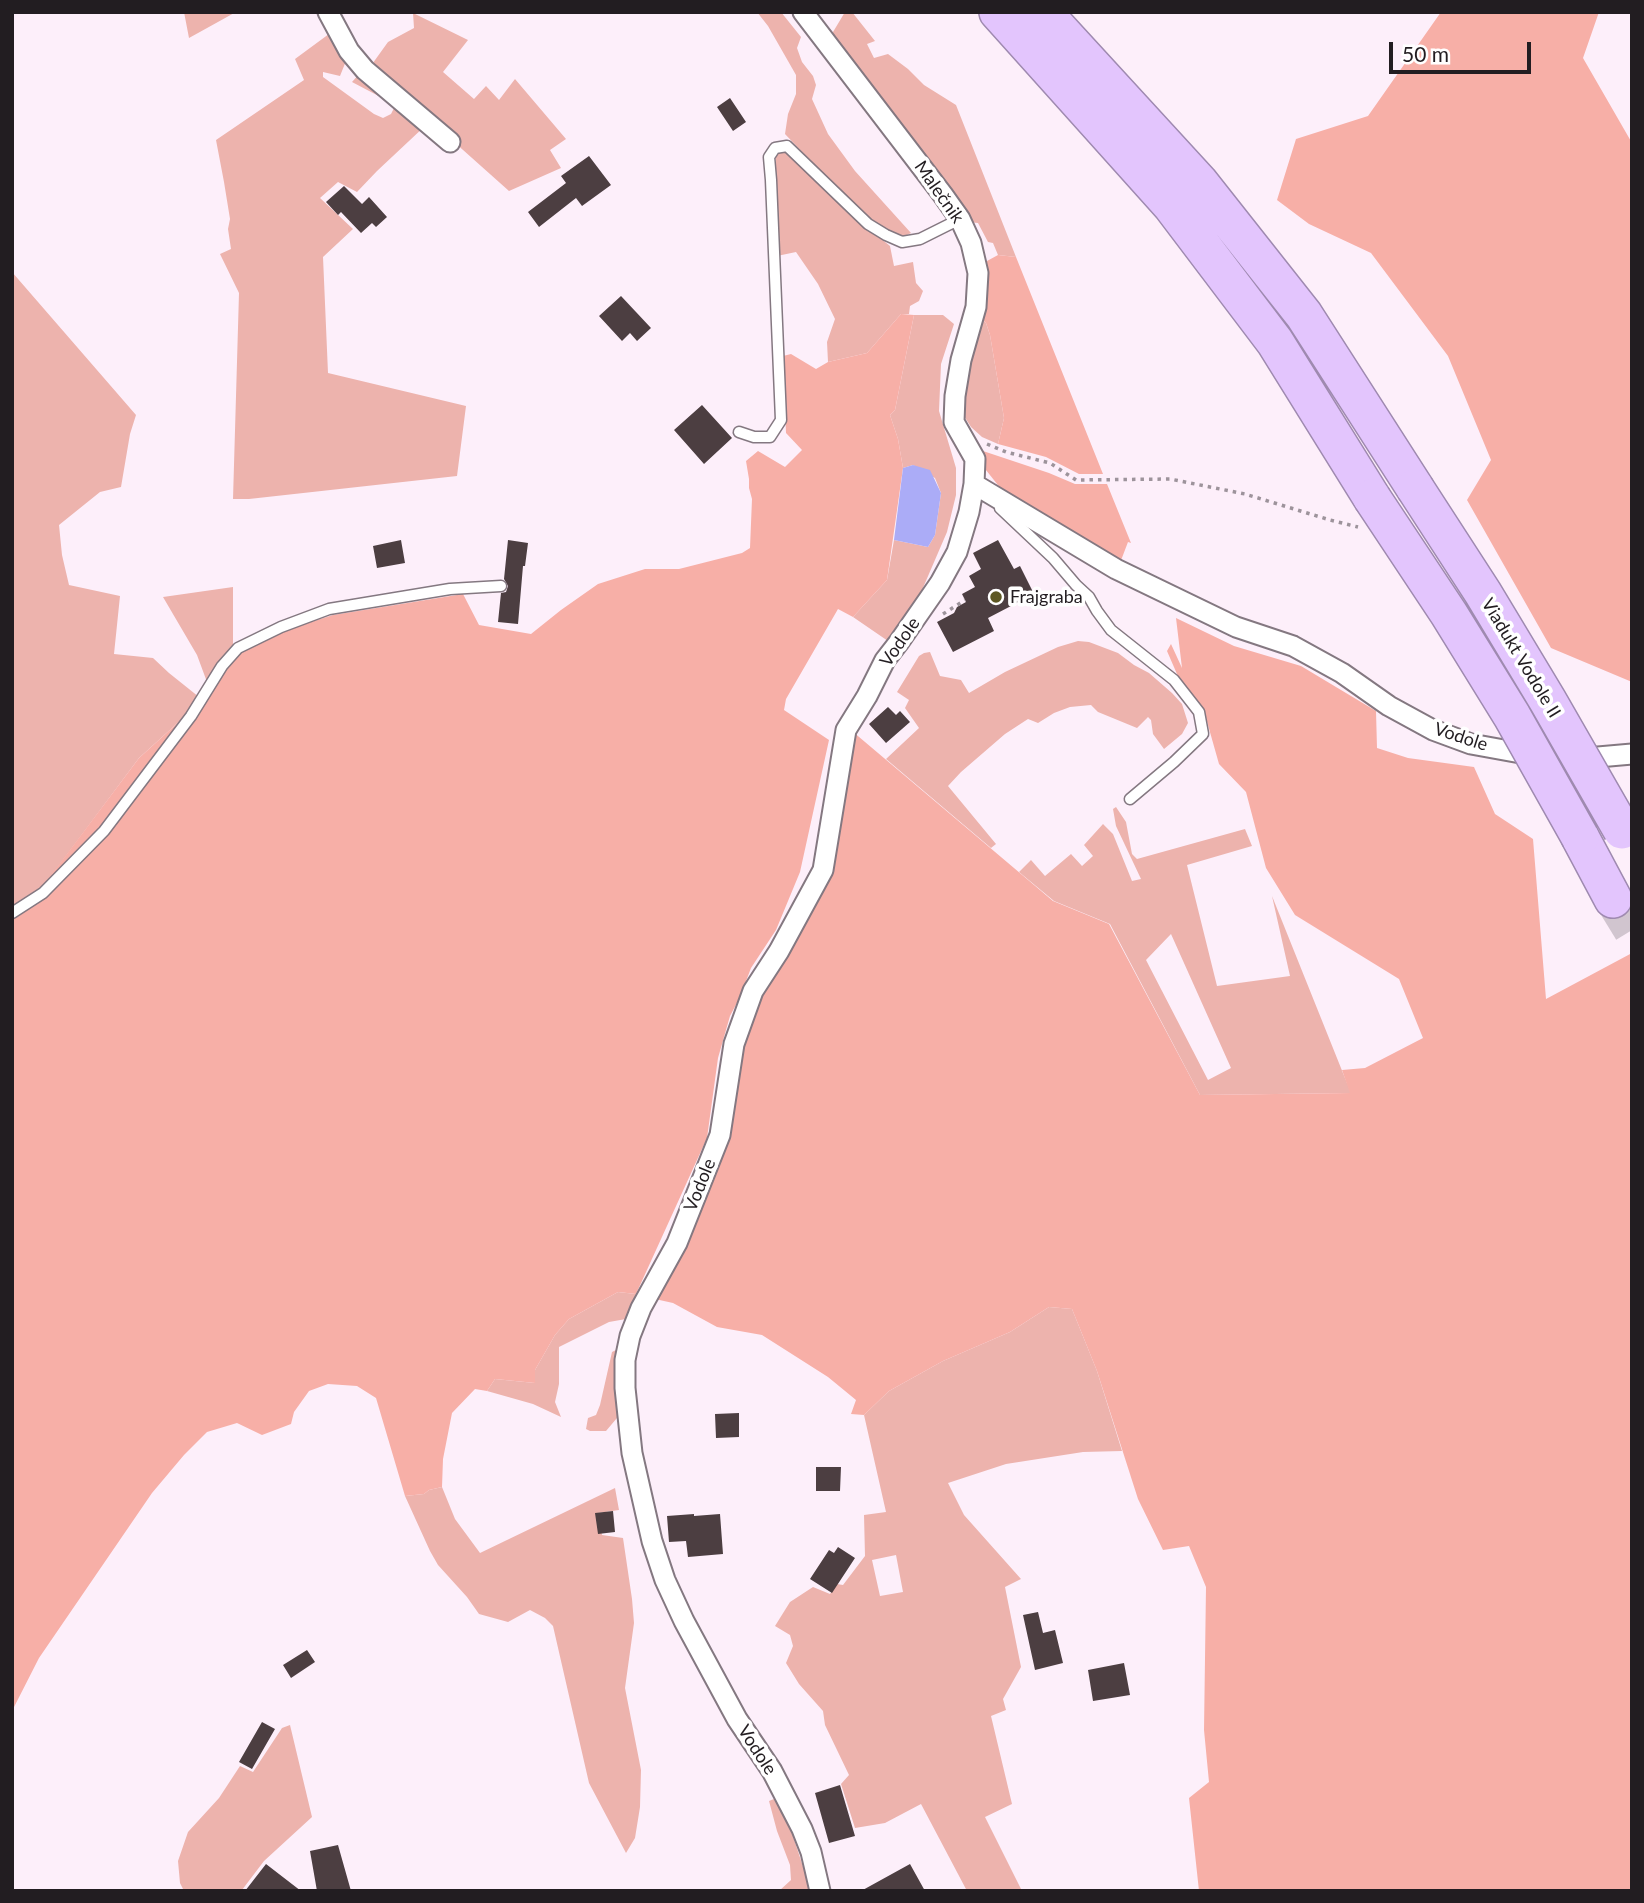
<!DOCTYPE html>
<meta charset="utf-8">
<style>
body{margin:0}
#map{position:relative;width:1644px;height:1903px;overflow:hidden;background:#fdeffa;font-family:Lato,sans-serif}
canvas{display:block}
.frame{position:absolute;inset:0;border:14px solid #221d21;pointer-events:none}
.scale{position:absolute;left:1389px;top:42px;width:142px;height:32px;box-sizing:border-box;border:4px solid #221d21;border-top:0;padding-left:9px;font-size:21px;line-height:24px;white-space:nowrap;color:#221d21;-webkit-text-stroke:5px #fff;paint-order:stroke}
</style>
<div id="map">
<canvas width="1644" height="1903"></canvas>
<div class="frame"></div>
<div class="scale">50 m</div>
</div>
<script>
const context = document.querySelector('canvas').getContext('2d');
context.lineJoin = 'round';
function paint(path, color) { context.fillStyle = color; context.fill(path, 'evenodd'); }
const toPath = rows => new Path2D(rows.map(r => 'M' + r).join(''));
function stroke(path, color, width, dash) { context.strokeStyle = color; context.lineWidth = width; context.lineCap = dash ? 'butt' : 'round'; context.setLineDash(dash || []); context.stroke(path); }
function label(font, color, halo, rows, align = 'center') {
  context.font = font + ' Lato,sans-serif'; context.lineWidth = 7; context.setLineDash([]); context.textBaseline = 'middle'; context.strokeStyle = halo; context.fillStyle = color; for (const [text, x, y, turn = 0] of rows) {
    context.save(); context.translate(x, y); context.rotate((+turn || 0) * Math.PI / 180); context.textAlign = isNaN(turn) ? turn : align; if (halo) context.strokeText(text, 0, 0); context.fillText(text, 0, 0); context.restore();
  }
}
paint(toPath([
 [184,12,236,12,189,38],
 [757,12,781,12,801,37,797,48,802,62,813,76,816,85,812,99,828,134,855,171,911,233,903,237,881,228,859,212,785,134,788,114,796,94,796,75,768,26],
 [845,12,852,12,875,41,867,44,874,58,888,54,908,69,924,85,956,105,1016,257,998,255,993,243,988,242,978,223,968,222,830,37],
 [413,13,468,40,443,72,474,99,486,86,499,100,515,79,566,139,550,150,561,168,509,191,370,67,388,42,414,28],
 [333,31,348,56,340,76,323,72,323,77,374,114,383,118,391,114,394,108,390,102,352,82,360,73,425,126,377,171,357,192,338,182,320,198,353,229,323,257,328,373,466,406,457,476,249,499,233,499,239,293,220,254,231,249,228,229,230,219,224,182,216,140,304,80,295,59],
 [784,148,863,224,890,246,894,266,913,262,916,283,923,291,919,301,910,306,909,314,901,314,867,353,828,362,827,342,835,319,818,284,796,252,777,256,775,176,776,151],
 [12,272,136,415,130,434,121,487,100,492,59,525,62,555,69,585,120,596,114,654,153,658,169,673,199,697,194,708,139,758,21,916,12,918],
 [914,315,943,315,954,324,941,364,939,411,956,468,956,495,947,532,916,604,888,641,853,617,887,580,894,540,928,547,935,535,941,493,935,478,913,465,903,468,898,439,890,415,895,410],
 [981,318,986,323,990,335,1004,418,998,444,982,437,971,427,964,416,959,397],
 [233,587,233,647,214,669,207,682,197,655,163,597],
 [1078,641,1089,642,1118,653,1134,665,1149,673,1172,693,1182,704,1188,723,1182,734,1164,749,1153,734,1151,720,1148,717,1137,728,1098,712,1091,705,1070,707,1054,713,1038,723,1028,719,1005,734,961,772,948,786,996,844,991,848,886,759,919,728,905,708,909,700,897,692,919,656,924,653,930,652,940,676,961,680,969,693,1005,672,1058,647],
 [1116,807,1126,822,1132,854,1137,859,1245,829,1252,846,1187,865,1217,986,1290,976,1272,896,1351,1093,1200,1095,1110,924,1054,901,1019,872,1031,860,1045,876,1071,854,1082,866,1093,856,1084,845,1103,824,1113,834,1132,881,1141,879,1116,826,1113,809],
 [1171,934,1231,1068,1208,1080,1146,960],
 [618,1292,636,1294,626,1319,609,1322,559,1347,559,1384,555,1402,561,1417,533,1404,487,1391,495,1379,535,1383,535,1370,555,1335,569,1319],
 [1049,1307,1072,1309,1097,1371,1122,1451,1083,1452,1006,1464,948,1483,964,1515,1021,1579,1005,1587,1021,1667,1003,1699,1006,1710,991,1716,1012,1804,985,1817,1022,1891,967,1891,921,1804,885,1823,855,1828,841,1784,849,1775,825,1725,823,1711,799,1684,786,1663,793,1646,790,1635,775,1626,790,1602,813,1587,830,1594,837,1584,843,1585,865,1556,864,1515,886,1512,864,1415,889,1391,943,1361,1010,1332],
 [896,1555,903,1592,880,1596,872,1560],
 [620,1348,617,1418,606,1431,590,1431,586,1429,588,1418,596,1415,600,1405,612,1352],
 [442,1487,455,1519,480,1553,615,1488,619,1510,598,1513,602,1535,623,1538,632,1599,634,1623,625,1688,641,1770,640,1807,635,1838,626,1853,589,1783,553,1626,545,1618,530,1610,508,1622,479,1614,467,1597,438,1565,430,1551,405,1496,424,1494,429,1490],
 [290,1725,312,1817,264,1861,242,1890,243,1891,184,1891,180,1883,178,1861,188,1832,219,1798,240,1766,253,1772,282,1728],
 [774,1799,790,1827,811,1891,779,1891,791,1880,790,1865,777,1831,769,1801]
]), '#edb3ad');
paint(toPath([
 [1441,12,1599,12,1583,58,1632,143,1632,682,1551,648,1467,500,1491,460,1448,356,1371,253,1309,224,1277,200,1296,139,1368,116],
 [998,255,1016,257,1103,474,1079,474,1046,457,998,444,1004,418,990,335,986,323,981,318,987,283,985,266,987,261],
 [901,314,914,315,895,410,890,415,898,439,903,468,887,580,853,617,838,609,786,699,784,710,829,740,800,872,776,930,751,968,740,997,730,1016,718,1058,707,1138,636,1294,618,1292,569,1319,555,1335,535,1370,535,1383,495,1379,487,1391,475,1389,452,1413,443,1459,442,1487,429,1490,424,1494,405,1496,376,1398,357,1386,328,1384,309,1391,294,1412,291,1424,262,1435,237,1423,207,1432,184,1455,152,1493,39,1658,12,1711,12,918,21,915,139,758,194,708,238,654,283,631,333,615,463,594,479,625,531,634,561,610,598,584,645,569,679,569,742,553,750,548,752,499,749,488,749,479,746,461,758,451,785,467,802,450,786,433,783,356,791,354,816,369,828,362,867,353],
 [983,451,1049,473,1075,484,1107,484,1131,543,1128,542,1120,563,1009,499,978,460,977,453],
 [1176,618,1234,646,1301,666,1376,711,1377,748,1408,758,1474,767,1495,814,1533,839,1546,999,1632,953,1632,1891,1199,1891,1189,1798,1209,1782,1204,1730,1206,1587,1189,1546,1163,1550,1138,1499,1097,1371,1072,1309,1049,1307,1010,1332,943,1361,889,1391,864,1415,851,1414,856,1400,828,1377,762,1335,717,1327,673,1303,655,1299,744,1034,812,889,852,731,1053,901,1109,924,1200,1095,1350,1093,1342,1070,1365,1068,1423,1038,1399,979,1295,915,1266,868,1246,792,1219,764,1206,718,1192,694,1180,681,1167,651,1171,644,1182,668]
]), '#f7afa7');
paint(toPath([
 [913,465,930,470,941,493,935,535,928,547,894,540,903,468]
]), '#abacf7');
paint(toPath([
 [730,98,746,122,733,131,717,107],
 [589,156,611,185,582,206,576,198,539,227,528,212,566,183,561,176],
 [344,186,362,204,369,197,387,217,376,227,372,223,361,233,341,212,338,215,326,202],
 [621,296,651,328,637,341,630,333,622,341,599,316],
 [702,405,732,438,704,464,674,430],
 [401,540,405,563,377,568,373,546],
 [508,540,528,543,525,566,523,566,518,624,498,622,501,593,506,592,508,586,504,579],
 [998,540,1014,569,1020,566,1034,594,988,618,994,631,953,652,937,622,954,613,957,607,966,602,962,594,975,587,969,576,981,569,973,553],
 [888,707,896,715,900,711,910,722,886,743,869,724],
 [739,1413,739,1437,716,1438,715,1414],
 [816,1467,841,1467,840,1491,816,1491],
 [613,1511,615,1532,598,1534,595,1513],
 [694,1514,694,1516,720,1514,723,1554,688,1557,686,1541,669,1542,667,1516],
 [838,1547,855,1558,832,1593,810,1579,829,1550,834,1553],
 [1038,1612,1043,1633,1055,1630,1063,1663,1035,1670,1023,1615],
 [307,1650,315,1662,291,1678,283,1665],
 [1124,1663,1130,1695,1093,1701,1088,1670],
 [262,1722,275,1729,252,1769,239,1762],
 [840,1785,855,1836,829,1843,815,1793],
 [338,1845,351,1891,317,1891,310,1851],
 [266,1864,301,1891,245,1891],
 [910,1864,925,1891,861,1891]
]), '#4c3e41');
stroke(toPath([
 [1613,899,1632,930]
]), '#d1c5cf', 37, [37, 18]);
const service = toPath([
 [739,432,754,437,770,437,781,420,771,180,769,157,775,148,787,146,868,224,886,235,902,242,920,239,960,219],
 [1000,508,1053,558,1076,585,1089,597,1097,611,1111,630,1174,680,1199,712,1203,734,1174,762,1130,799],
 [12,913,43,893,104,831,191,716,222,666,238,648,281,627,329,609,450,589,501,586]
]);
const minor = toPath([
 [328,12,349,51,365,70,450,142],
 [803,12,943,195,960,219,971,243,978,273,976,307,961,360,955,396,954,422,975,459,974,484,969,512,957,552,940,583,899,642,885,660,867,696,846,730,823,870,779,951,753,991,734,1044,720,1135,677,1243,641,1308,630,1336,625,1360,625,1388,632,1453,652,1541,665,1580,684,1621,737,1719,772,1771,802,1829,811,1852,820,1891],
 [974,484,1116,569,1236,627,1293,646,1342,673,1389,706,1433,730,1471,744,1526,754,1558,757,1598,757,1632,754]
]);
const motorway = toPath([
 [998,12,1172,206,1275,342,1372,498],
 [1043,12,1199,182,1304,315,1415,488],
 [1580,837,1613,899]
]);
stroke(service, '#847881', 13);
stroke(minor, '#847881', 23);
stroke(motorway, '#9f8ab0', 40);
stroke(toPath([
 [987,444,1006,452,1050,463,1076,480,1170,479,1245,494,1330,520,1358,527],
 [943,614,965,600]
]), '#9d939b', 3.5, [3.5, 5]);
stroke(service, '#fff', 10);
stroke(minor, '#fff', 19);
stroke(motorway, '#e3c5fd', 37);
const motorwayBridge = toPath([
 [1415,488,1483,593,1548,701,1622,830],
 [1372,498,1449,614,1512,716,1580,837]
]);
stroke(motorwayBridge, '#9f8ab0', 40, []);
stroke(motorwayBridge, '#e3c5fd', 37);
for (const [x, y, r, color] of [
 [996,597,7,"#5d5723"]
]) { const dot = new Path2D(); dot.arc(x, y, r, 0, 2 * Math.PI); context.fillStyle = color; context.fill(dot); stroke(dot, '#fff', 2.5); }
label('18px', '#221d21', '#fff', [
 ["Malečnik",939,192,55],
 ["Vodole",900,642,-55],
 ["Viadukt Vodole II",1521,658,59],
 ["Vodole",1461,737,18],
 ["Vodole",700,1185,-68],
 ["Vodole",757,1750,57]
]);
label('18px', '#221d21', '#fff', [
 ["Frajgraba",1010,597]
], 'left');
</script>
